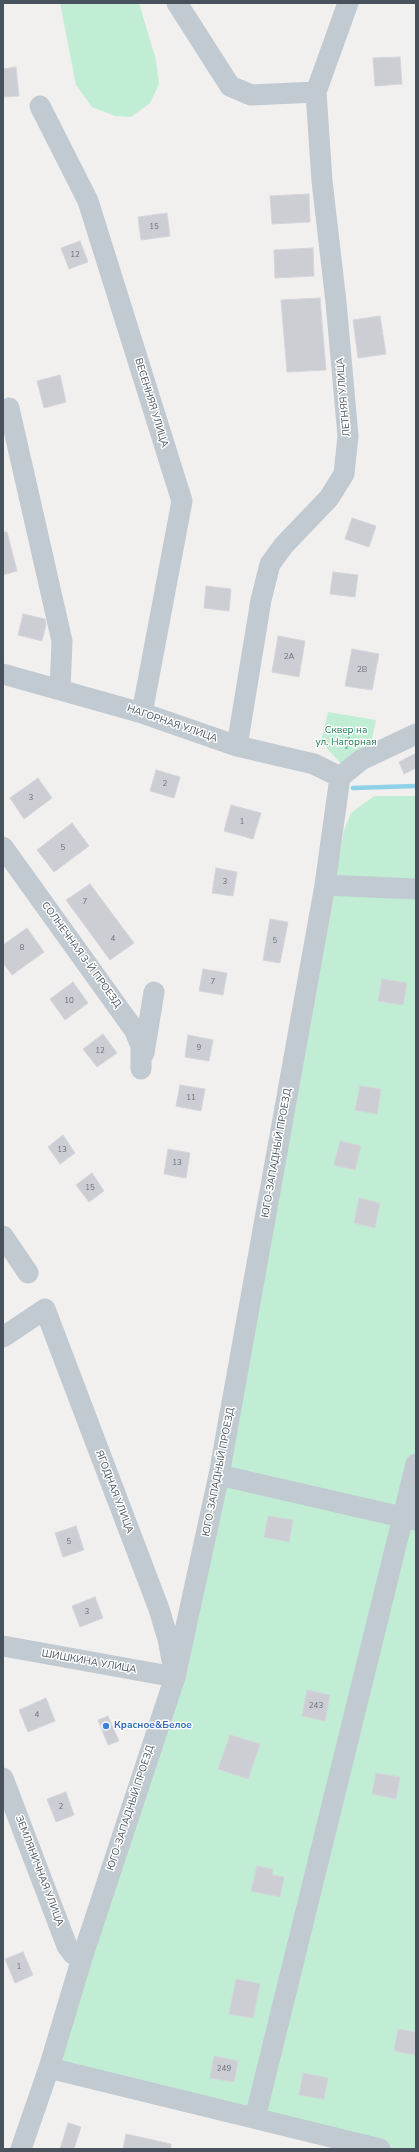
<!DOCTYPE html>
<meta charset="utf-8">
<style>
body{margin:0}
#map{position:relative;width:419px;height:2152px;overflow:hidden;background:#f2f0ef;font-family:"Nunito Sans",sans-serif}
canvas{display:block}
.frame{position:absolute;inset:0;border:4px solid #48525c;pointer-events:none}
</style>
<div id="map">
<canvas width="419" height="2152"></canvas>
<div class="frame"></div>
</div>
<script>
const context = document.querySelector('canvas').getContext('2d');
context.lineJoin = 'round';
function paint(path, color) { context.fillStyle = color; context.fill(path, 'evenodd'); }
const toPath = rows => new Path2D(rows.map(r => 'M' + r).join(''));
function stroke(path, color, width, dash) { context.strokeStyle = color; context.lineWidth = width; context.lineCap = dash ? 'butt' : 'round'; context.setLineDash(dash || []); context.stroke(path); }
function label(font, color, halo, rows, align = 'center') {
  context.font = font + ' "Nunito Sans",sans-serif'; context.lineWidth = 3; context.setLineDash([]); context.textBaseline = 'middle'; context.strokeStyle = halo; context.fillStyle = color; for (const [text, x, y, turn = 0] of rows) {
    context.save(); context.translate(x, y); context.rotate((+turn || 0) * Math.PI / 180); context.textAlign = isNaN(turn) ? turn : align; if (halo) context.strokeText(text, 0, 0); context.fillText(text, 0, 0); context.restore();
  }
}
paint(toPath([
 [60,3,139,3,156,60,159,84,150,103,131,117,115,116,92,107,76,85],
 [328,712,376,720,370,748,342,765,321,742],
 [374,796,416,796,416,2149,350,2149,59,2066,178,1676,294,1116,344,830,351,813]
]), '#c0edd4');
stroke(toPath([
 [353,788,416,786]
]), '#8fd1e8', 4.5);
const building = toPath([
 [400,57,402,84,375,86,373,58,400,57],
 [16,67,19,96,3,97,3,69,16,67],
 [309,194,310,222,272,224,270,196,309,194],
 [167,213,170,236,141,240,138,217,167,213],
 [80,241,88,262,69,269,61,248,80,241],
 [313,248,314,276,275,278,274,250,313,248],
 [320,298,326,370,287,372,281,300,320,298],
 [380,316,386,354,358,358,353,320,380,316],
 [60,375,66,402,44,408,37,381,60,375],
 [352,518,376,526,369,547,345,539,352,518],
 [3,532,7,532,17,571,3,575,3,532],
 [333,572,358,575,355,597,330,594,333,572],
 [206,586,231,589,229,611,204,608,206,586],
 [23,614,45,619,46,625,42,641,18,635,23,614],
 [278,636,305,641,299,677,272,672,278,636],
 [352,649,379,654,372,690,345,686,352,649],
 [416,753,416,768,404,774,399,762,416,753],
 [156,770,180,777,174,798,150,791,156,770],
 [38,778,52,798,24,819,10,798,38,778],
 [231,805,261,813,253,839,224,831,231,805],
 [72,823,89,846,54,872,37,850,72,823],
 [216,868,237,872,233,896,212,893,216,868],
 [90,884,134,943,110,960,66,900,90,884],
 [270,919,288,922,280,963,263,960,270,919],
 [27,928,44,952,12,975,3,963,3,945,27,928],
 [203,969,227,973,223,995,199,991,203,969],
 [382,979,407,983,403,1005,378,1001,382,979],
 [73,982,88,1003,65,1020,50,999,73,982],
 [103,1034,117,1053,97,1067,83,1049,103,1034],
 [188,1035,213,1040,209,1061,185,1057,188,1035],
 [180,1085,205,1089,201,1111,176,1106,180,1085],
 [360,1086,381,1089,377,1114,355,1110,360,1086],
 [63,1135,75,1153,60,1164,48,1147,63,1135],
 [340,1141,361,1146,355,1170,334,1165,340,1141],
 [168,1149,190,1153,186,1178,164,1174,168,1149],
 [92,1173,104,1191,89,1202,76,1185,92,1173],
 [359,1198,380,1203,375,1228,354,1223,359,1198],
 [268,1516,293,1520,289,1542,264,1537,268,1516],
 [76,1526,84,1550,63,1557,55,1533,76,1526],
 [95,1597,103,1618,80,1627,72,1606,95,1597],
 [307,1690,330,1695,325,1721,302,1716,307,1690],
 [46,1698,55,1721,28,1732,19,1710,46,1698],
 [108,1716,119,1741,108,1745,98,1720,108,1716],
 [230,1735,260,1744,248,1779,218,1769,230,1735],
 [376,1773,400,1777,396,1799,372,1794,376,1773],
 [66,1792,74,1815,56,1822,47,1799,66,1792],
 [257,1866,273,1869,272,1875,284,1877,280,1897,251,1891,257,1866],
 [23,1952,33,1975,15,1983,5,1959,23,1952],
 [236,1979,260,1984,253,2018,229,2014,236,1979],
 [398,2029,416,2032,416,2055,394,2051,398,2029],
 [214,2056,238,2061,234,2082,210,2078,214,2056],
 [303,2073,328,2078,324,2099,299,2095,303,2073],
 [68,2123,81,2127,74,2149,60,2149,68,2123],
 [126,2134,171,2144,171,2149,123,2149,126,2134]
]);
paint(building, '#cdced4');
stroke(building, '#d4d5db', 1);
stroke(toPath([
 [342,728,361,731],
 [346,749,351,729]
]), '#7acaa6', 2.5, [3, 2]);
stroke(toPath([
 [177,3,230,86,251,95,316,92,348,3],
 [40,106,88,201,182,501,142,713],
 [9,408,62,641,60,690],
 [3,674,142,713,237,746,314,764,340,777],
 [237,746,261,600,270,564,284,545,329,498,344,474,348,436,336,302,322,181,316,92],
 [340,777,361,760,416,734],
 [3,847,135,1031,141,1046,141,1069],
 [325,885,416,889],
 [144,1053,154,992],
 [3,1236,28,1273],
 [3,1337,45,1309,159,1609,168,1639,175,1677,3,1646],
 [219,1475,415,1520],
 [3,1778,67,1946,73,1954,82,1958],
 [49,2068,380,2149],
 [255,2118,416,1464],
 [21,2149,49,2068,82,1958,175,1677,219,1475,325,885,340,777]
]), '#c1c9d1', 21);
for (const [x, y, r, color] of [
 [106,1726,4,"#3f7fe0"]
]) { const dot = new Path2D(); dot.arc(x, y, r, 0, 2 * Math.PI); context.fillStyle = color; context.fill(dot); stroke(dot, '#fff', 1.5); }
label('8px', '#69717a', null, [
 ["15",154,227],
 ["12",75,255],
 ["2А",289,657],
 ["2В",362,670],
 ["2",165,784],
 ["3",31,798],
 ["1",242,822],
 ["5",63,848],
 ["3",225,882],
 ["7",85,902],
 ["4",113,939],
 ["5",275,941],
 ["8",22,948],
 ["7",213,982],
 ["10",69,1001],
 ["9",199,1048],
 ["12",100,1051],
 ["11",191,1098],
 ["13",62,1150],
 ["13",177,1163],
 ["15",90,1188],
 ["5",69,1542],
 ["3",87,1612],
 ["243",316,1706],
 ["4",37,1715],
 ["2",61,1807],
 ["1",19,1967],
 ["249",224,2069]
]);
label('10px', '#48525c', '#fff', [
 ["ЛЕТНЯЯ УЛИЦА",344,397,-95],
 ["ВЕСЕННЯЯ УЛИЦА",151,403,73],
 ["НАГОРНАЯ УЛИЦА",172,724,19],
 ["СОЛНЕЧНАЯ 3-Й ПРОЕЗД",81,955,54],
 ["ЮГО-ЗАПАДНЫЙ ПРОЕЗД",277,1153,-80],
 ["ЮГО-ЗАПАДНЫЙ ПРОЕЗД",219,1472,-79],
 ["ЯГОДНАЯ УЛИЦА",114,1492,69],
 ["ШИШКИНА УЛИЦА",89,1662,10],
 ["ЮГО-ЗАПАДНЫЙ ПРОЕЗД",131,1808,-72],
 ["ЗЕМЛЯНИЧНАЯ УЛИЦА",39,1871,69]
]);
label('10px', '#1b7b50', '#fff', [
 ["Сквер на",346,731],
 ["ул. Нагорная",346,743]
]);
label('bold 10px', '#366cbe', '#fff', [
 ["Красное&Белое",114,1726]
], 'left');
</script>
